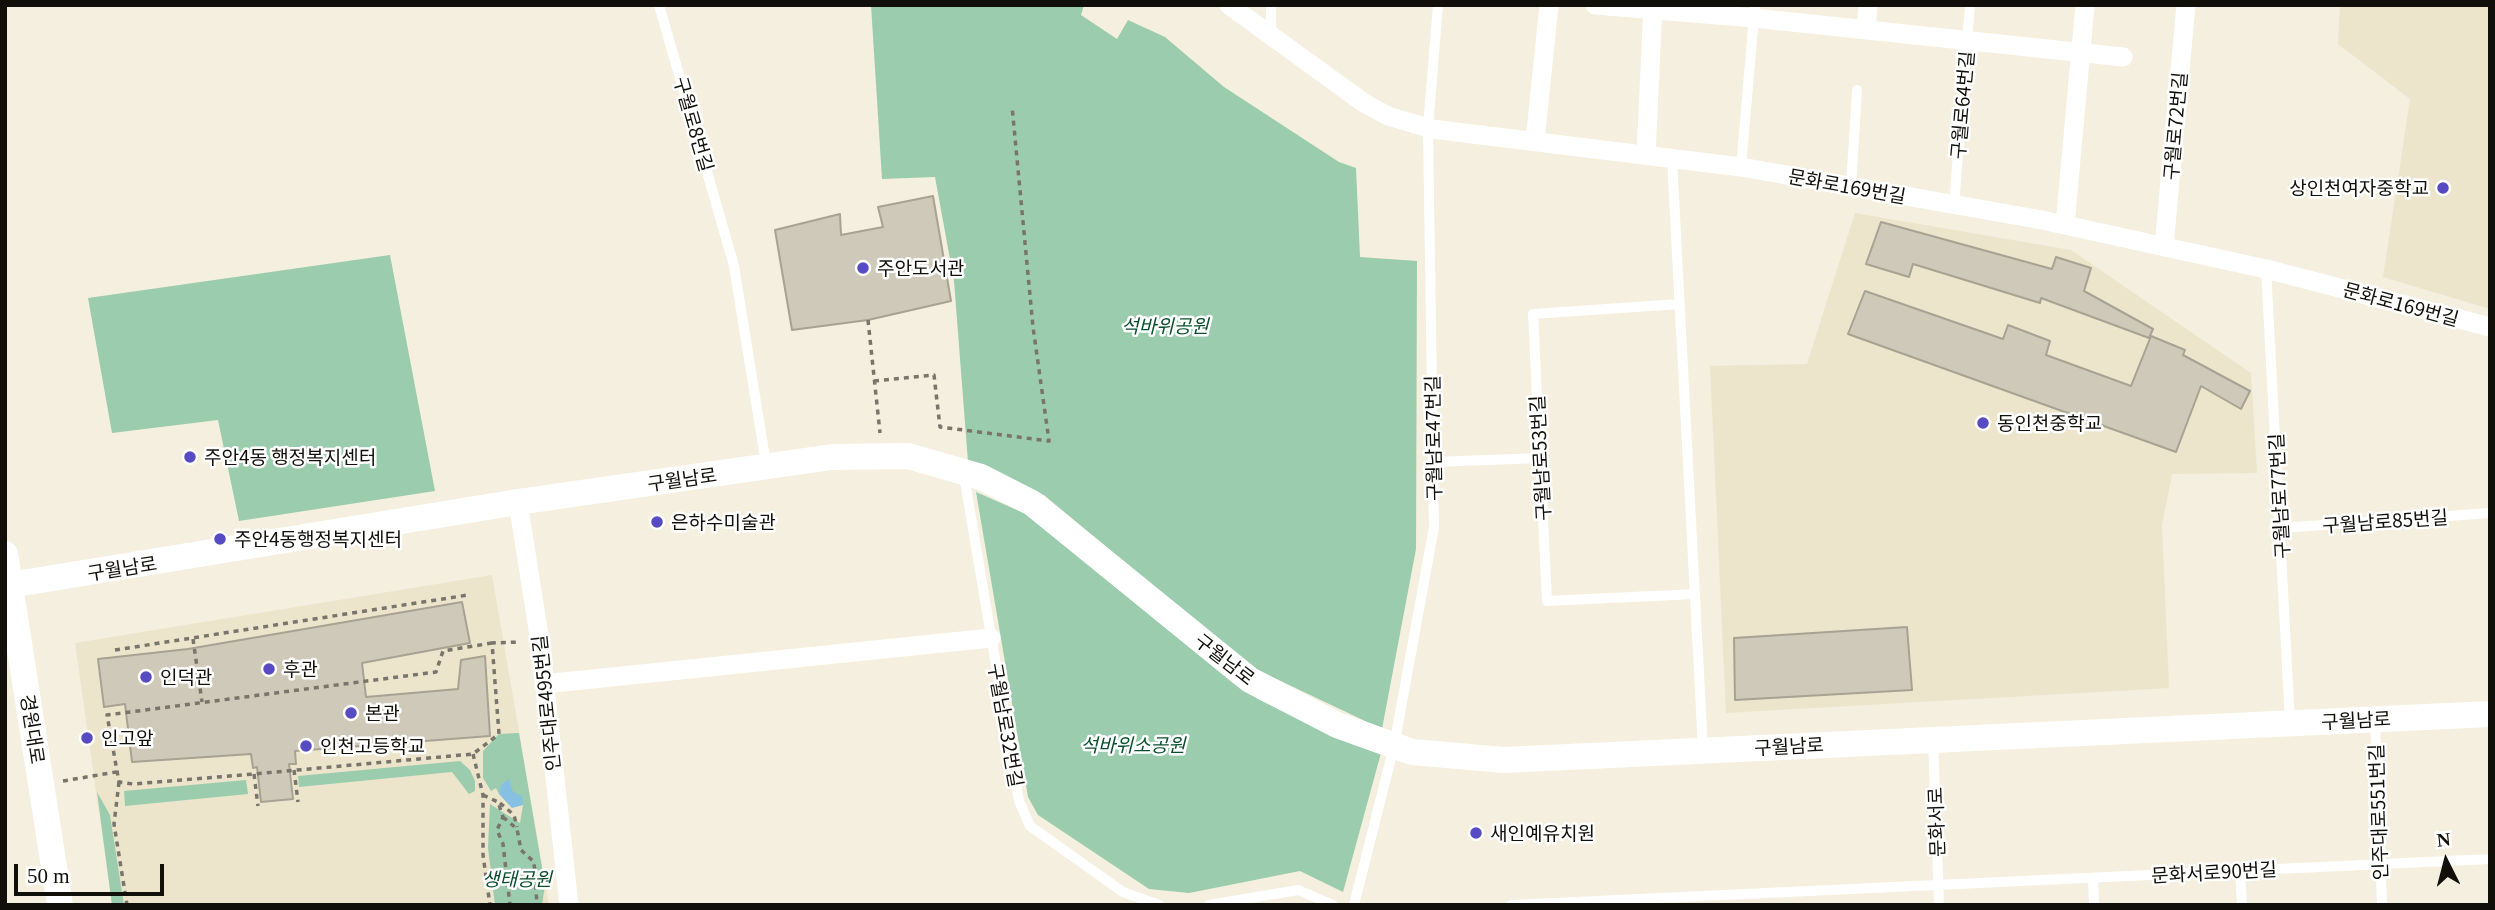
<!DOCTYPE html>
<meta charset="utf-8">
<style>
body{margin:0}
#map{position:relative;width:2495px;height:910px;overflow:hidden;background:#f4efde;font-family:Georgia,serif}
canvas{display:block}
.frame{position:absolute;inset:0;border:7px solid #110f0a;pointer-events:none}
.north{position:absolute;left:2411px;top:826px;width:70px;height:70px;-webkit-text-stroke:5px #fff;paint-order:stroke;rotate:354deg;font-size:19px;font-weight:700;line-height:28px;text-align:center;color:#110f0a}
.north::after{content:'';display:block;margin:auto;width:24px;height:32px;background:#110f0a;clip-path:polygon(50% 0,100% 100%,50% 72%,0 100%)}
.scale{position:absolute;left:14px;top:864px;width:150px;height:32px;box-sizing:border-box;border:4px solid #110f0a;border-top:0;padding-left:9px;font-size:21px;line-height:24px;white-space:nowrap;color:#110f0a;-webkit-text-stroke:5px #fff;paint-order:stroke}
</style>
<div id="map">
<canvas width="2495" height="910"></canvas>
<div class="frame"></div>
<div class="north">N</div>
<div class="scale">50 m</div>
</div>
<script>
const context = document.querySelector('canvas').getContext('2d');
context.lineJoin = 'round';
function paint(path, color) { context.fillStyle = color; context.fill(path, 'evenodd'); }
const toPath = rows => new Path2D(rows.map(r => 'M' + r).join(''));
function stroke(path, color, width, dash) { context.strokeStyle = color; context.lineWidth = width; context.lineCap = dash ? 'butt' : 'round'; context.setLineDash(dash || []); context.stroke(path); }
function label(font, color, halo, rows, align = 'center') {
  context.font = font + ' Georgia,"Noto Sans KR",serif'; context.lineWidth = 5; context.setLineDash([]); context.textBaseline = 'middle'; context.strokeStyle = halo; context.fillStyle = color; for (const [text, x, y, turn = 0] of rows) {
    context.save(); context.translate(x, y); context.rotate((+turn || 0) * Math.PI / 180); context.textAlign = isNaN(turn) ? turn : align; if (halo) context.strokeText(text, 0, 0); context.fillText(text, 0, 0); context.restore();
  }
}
paint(toPath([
 [2340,5,2490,5,2490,309,2383,277,2410,99,2338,44],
 [1855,213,2071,250,2251,373,2257,473,2172,474,2162,525,2169,688,1726,713,1710,366,1807,364],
 [492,575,549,905,112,905,75,643]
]), '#ece5cc');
paint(toPath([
 [871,5,1084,5,1081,15,1117,39,1128,20,1165,37,1224,87,1339,162,1356,168,1360,257,1417,261,1416,549,1382,729,1249,666,1044,495,968,462,954,281,935,177,882,179],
 [390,255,435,491,239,521,218,420,112,433,88,298],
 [976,492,1026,514,1233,683,1258,699,1342,740,1381,753,1343,892,1300,871,1189,893,1149,889,1038,815,1028,797],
 [519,733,545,885,542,905,495,905,488,848,490,804,520,823,523,805,502,785,499,794,496,788,491,791,483,778,483,751,499,734],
 [460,761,470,770,475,781,475,791,469,794,452,772,299,787,298,776],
 [246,780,248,794,125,806,124,791],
 [97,792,110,815,124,905,112,905]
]), '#9bccad');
paint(toPath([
 [509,779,513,792,522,796,523,805,512,808,499,794,501,785]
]), '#86c0e2');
const building = toPath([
 [933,196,951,301,868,320,792,330,775,230,840,214,841,235,883,227,878,207,933,196],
 [1881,222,2052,269,2056,257,2091,268,2084,291,2153,329,2149,338,2041,298,2040,303,1913,264,1909,277,1866,264,1881,222],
 [1865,291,2003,339,2008,325,2050,341,2046,355,2131,386,2151,336,2185,350,2183,355,2250,391,2241,409,2201,386,2176,452,1848,334,1865,291],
 [462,602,470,643,362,663,366,697,458,689,461,660,485,656,490,736,295,751,296,764,289,764,293,799,261,802,257,767,253,768,251,754,132,762,125,704,104,707,98,659,188,649,462,602],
 [1907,627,1912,690,1735,700,1734,638,1907,627]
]);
paint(building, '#cec9b8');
stroke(building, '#a7a292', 2);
stroke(toPath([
 [868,320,880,433],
 [874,381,934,375,940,427,1049,441,1033,327,1012,106],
 [193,639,202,702],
 [492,643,443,651,436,672,107,715,119,782,133,784,254,774,473,754,499,734,492,643,520,642],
 [115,650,468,595],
 [473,754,483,795,483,855,490,905],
 [294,770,298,802],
 [254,774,258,806],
 [63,781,116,772],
 [119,782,114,824,127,905],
 [483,795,498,802,503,817,497,830,503,844,510,905],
 [500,803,514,815,517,827],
 [503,817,517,829,521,850,534,862,537,905]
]), '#79756b', 3.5, [5, 5]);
stroke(toPath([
 [659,5,734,266,766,464],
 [1271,36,1271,5],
 [1672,159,1703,749],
 [1741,167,1755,5],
 [1851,186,1857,90],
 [1954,205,1970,5],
 [2266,269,2290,723],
 [1679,304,1533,314,1547,601,1695,594],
 [1433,462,1540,458],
 [964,476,1019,801,1030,826,1123,892,1159,905],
 [2281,528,2490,513],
 [2375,719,2382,905],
 [1933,740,1939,905],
 [2240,871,2242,905],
 [2093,878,2094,905],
 [1209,905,1298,890,1333,905],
 [1354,905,1394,746,1434,527,1428,127,1438,5],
 [1511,905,2490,859]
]), '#fff', 10);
stroke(toPath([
 [1229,5,1364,103,1388,116,1432,129,1741,167,2042,220,2266,269,2490,327],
 [1595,5,1754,18,2123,57],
 [1866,30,1868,5],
 [1535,141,1549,5],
 [1646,155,1653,5],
 [2065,225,2085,5],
 [2164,247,2186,5],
 [518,502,540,642,569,905],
 [544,684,991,638]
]), '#fff', 19);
stroke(toPath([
 [5,554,60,905],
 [10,585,518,502,832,457,908,456,981,477,1032,503,1250,680,1337,725,1412,752,1504,760,2490,714]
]), '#fff', 26);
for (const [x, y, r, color] of [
 [2443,188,7,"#574bc3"],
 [863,268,7,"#574bc3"],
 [1983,423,7,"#574bc3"],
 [190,457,7,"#574bc3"],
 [657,522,7,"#574bc3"],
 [220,539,7,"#574bc3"],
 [269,669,7,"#574bc3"],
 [146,677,7,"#574bc3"],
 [351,713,7,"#574bc3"],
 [87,738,7,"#574bc3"],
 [306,746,7,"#574bc3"],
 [1476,833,7,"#574bc3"]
]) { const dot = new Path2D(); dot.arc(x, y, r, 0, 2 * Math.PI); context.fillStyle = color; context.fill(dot); stroke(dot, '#fff', 2.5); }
label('19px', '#110f0a', '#fff', [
 ["구월로64번길",1962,105,-85],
 ["구월로8번길",694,124,74],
 ["구월로72번길",2175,126,-85],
 ["문화로169번길",1847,186,10],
 ["문화로169번길",2401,304,15],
 ["구월남로47번길",1433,438,-91],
 ["구월남로53번길",1540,458,-93],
 ["구월남로",682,479,-8],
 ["구월남로77번길",2279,496,-93],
 ["구월남로85번길",2385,521,-4],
 ["구월남로",122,568,-9],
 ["구월남로",1225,659,38],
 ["인주대로495번길",546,703,-96],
 ["구월남로",2356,720,-3],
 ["구월남로32번길",1006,725,80],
 ["경원대로",33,729,81],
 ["구월남로",1789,746,-3],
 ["인주대로551번길",2378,812,-92],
 ["문화서로",1936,822,-92],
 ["문화서로90번길",2214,872,-3]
]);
label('19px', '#110f0a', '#fff', [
 ["상인천여자중학교",2429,188,"right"],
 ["주안도서관",877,268],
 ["동인천중학교",1997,423],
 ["주안4동 행정복지센터",204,457],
 ["은하수미술관",671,522],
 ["주안4동행정복지센터",234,539],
 ["후관",283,669],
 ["인덕관",160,677],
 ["본관",365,713],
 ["인고앞",101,738],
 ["인천고등학교",320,746],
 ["새인예유치원",1490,833]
], 'left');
label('italic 19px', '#084f2e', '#fff', [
 ["석바위공원",1165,326],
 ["석바위소공원",1133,745],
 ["생태공원",517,879]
]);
</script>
